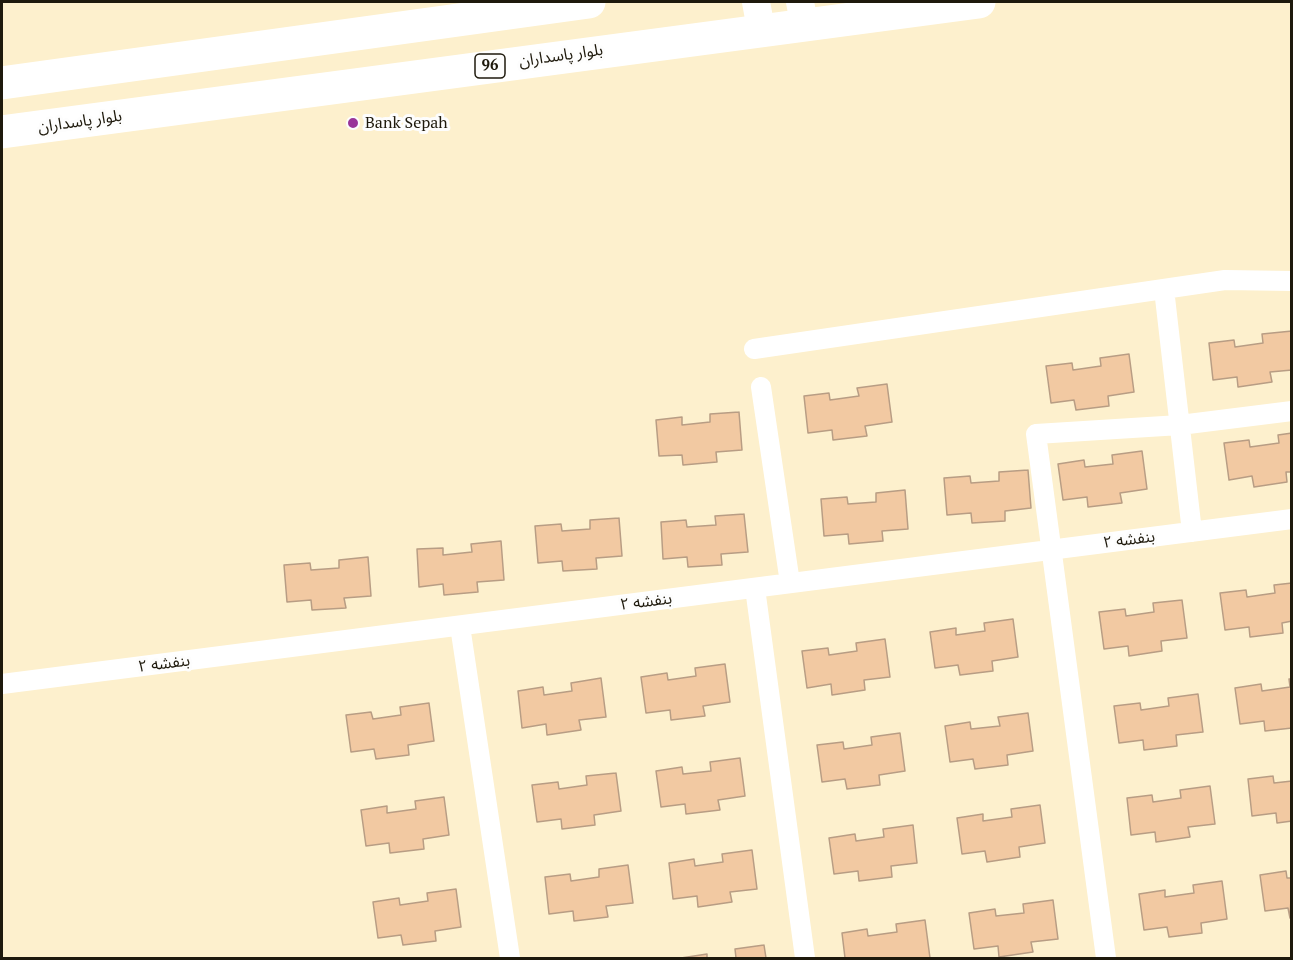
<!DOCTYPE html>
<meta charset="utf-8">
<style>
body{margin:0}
#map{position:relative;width:1293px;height:960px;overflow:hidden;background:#fdf0cd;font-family:"PT Serif",serif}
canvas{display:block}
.frame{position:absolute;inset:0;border:3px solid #1e190c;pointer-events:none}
</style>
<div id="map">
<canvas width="1293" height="960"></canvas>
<div class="frame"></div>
</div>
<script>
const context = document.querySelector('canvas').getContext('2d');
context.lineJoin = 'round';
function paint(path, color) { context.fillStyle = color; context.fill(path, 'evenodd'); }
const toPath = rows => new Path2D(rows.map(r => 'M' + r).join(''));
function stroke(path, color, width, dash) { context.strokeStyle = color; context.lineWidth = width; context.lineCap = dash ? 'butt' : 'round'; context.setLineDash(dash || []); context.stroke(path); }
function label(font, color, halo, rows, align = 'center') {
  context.font = font + ' "PT Serif","Noto Sans Arabic",serif'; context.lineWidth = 6; context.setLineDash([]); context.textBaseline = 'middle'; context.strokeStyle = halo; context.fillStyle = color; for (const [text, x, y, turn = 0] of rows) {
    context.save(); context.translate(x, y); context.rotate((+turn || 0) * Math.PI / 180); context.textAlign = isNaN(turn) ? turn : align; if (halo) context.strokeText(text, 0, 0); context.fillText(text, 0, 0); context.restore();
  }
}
const building = toPath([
 [1292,331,1292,370,1270,372,1272,382,1238,387,1237,377,1213,380,1209,343,1234,340,1235,347,1263,343,1262,334,1292,331],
 [1129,354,1134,392,1108,396,1109,406,1076,410,1074,400,1051,403,1046,366,1072,363,1073,370,1101,366,1100,358,1129,354],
 [887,384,892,422,865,426,867,436,833,440,832,430,808,433,804,396,829,393,830,400,859,396,857,388,887,384],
 [739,412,742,450,716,452,717,462,683,465,682,455,659,456,656,420,682,417,682,425,710,422,710,414,739,412],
 [1292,433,1292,472,1286,472,1287,482,1254,487,1252,476,1229,480,1224,443,1249,440,1250,447,1279,443,1278,435,1292,433],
 [1142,451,1147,489,1120,493,1122,503,1088,507,1087,497,1063,500,1058,464,1084,460,1085,467,1113,464,1112,455,1142,451],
 [1028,470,1031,508,1005,511,1005,521,972,523,971,513,947,515,944,478,970,476,971,483,999,481,999,472,1028,470],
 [905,490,908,529,882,531,883,541,849,544,848,534,824,536,821,499,847,497,848,504,876,502,876,493,905,490],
 [744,514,748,552,721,554,722,565,688,567,687,557,663,559,661,522,686,520,687,527,716,525,715,516,744,514],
 [619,518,622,556,596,558,597,569,563,571,562,561,538,563,535,526,561,524,562,531,590,529,590,520,619,518],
 [501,541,504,580,477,582,478,592,444,595,443,584,419,587,417,549,443,548,443,555,472,552,471,544,501,541],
 [368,557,371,596,344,598,346,608,312,610,311,600,287,602,284,565,310,563,311,570,339,568,339,560,368,557],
 [1292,583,1292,621,1282,623,1283,633,1250,637,1249,627,1225,630,1220,593,1246,590,1247,597,1275,593,1274,585,1292,583],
 [1182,600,1187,638,1161,641,1162,651,1129,656,1128,646,1104,649,1099,612,1125,609,1126,616,1154,612,1153,603,1182,600],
 [1013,619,1018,657,992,661,993,671,960,675,958,665,935,668,930,632,956,628,956,635,985,631,984,623,1013,619],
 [885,639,890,677,864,680,865,690,832,695,831,684,807,688,802,651,828,648,829,655,857,651,856,643,885,639],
 [725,664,730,702,703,706,705,716,671,720,670,710,646,713,641,677,667,673,668,680,696,676,695,668,725,664],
 [601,678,606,717,579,720,581,730,547,735,546,724,522,728,518,691,543,687,544,695,572,691,571,683,601,678],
 [1289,679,1292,679,1292,728,1265,731,1264,721,1240,724,1235,688,1261,684,1262,691,1290,687,1289,679],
 [1198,694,1203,732,1176,735,1177,746,1144,750,1143,740,1119,743,1114,706,1140,703,1141,710,1169,706,1168,698,1198,694],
 [429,703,434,741,408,745,409,755,376,759,374,749,351,752,346,715,371,712,373,719,401,715,400,707,429,703],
 [1028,713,1033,751,1007,755,1008,765,975,769,973,759,950,762,945,726,970,722,971,729,1000,726,998,717,1028,713],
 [900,733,905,771,879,775,880,785,847,789,845,779,822,782,817,745,843,742,844,749,872,745,871,737,900,733],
 [740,758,745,796,718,800,720,810,686,814,685,804,661,807,656,771,682,767,683,774,711,771,710,762,740,758],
 [616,773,621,811,594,815,595,825,562,829,561,819,537,822,532,785,558,782,559,789,587,785,586,776,616,773],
 [1273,776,1274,783,1292,781,1292,821,1277,823,1276,813,1252,816,1248,779,1273,776],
 [1210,786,1215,824,1188,827,1190,837,1156,842,1155,832,1131,835,1127,798,1152,795,1153,802,1181,798,1180,790,1210,786],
 [444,797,449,835,423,839,424,849,390,853,389,843,366,846,361,810,387,806,387,813,416,809,415,801,444,797],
 [1040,805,1045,843,1019,847,1020,857,987,862,985,851,962,854,957,818,983,814,983,821,1012,817,1011,809,1040,805],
 [913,825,917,863,891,866,892,877,859,881,858,871,834,874,829,838,855,834,856,841,884,837,883,829,913,825],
 [752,850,757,889,730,892,732,902,698,907,697,896,673,899,669,863,694,859,695,866,723,862,722,854,752,850],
 [628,865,633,903,606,906,608,917,574,921,573,911,549,914,545,877,570,874,571,881,599,877,599,869,628,865],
 [1286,871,1287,878,1292,878,1290,918,1288,908,1265,911,1260,875,1286,871],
 [1222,881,1227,919,1201,923,1202,933,1169,937,1167,927,1144,930,1139,894,1165,890,1165,897,1194,893,1193,885,1222,881],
 [456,889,461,927,435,931,436,941,403,945,401,935,378,938,373,902,399,898,400,905,428,901,427,893,456,889],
 [1053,900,1058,939,1031,942,1033,952,999,957,998,946,974,949,969,913,995,909,996,916,1024,913,1023,904,1053,900],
 [925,920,930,958,845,958,842,933,867,929,868,936,897,932,896,924,925,920],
 [764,945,766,958,731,958,736,958,735,949,764,945],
 [707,954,707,958,681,958,707,954]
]);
paint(building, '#f2c9a2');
stroke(building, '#b89d84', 1.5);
stroke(toPath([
 [1164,289,1192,532],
 [754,349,1225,280,1292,281],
 [761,387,790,583],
 [755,588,805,958],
 [460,626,510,958],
 [2,684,1292,519],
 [1106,958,1036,434,1180,425,1292,411]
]), '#fff', 20);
stroke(toPath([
 [756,2,761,29],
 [800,2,804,23]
]), '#fff', 28);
stroke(toPath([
 [2,83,589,2],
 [2,132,979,2]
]), '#fff', 33);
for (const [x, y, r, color] of [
 [353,123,6,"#993499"]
]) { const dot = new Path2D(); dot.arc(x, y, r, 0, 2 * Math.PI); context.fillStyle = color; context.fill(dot); stroke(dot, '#fdfdfd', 2); }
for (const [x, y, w] of [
 [490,66,30]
]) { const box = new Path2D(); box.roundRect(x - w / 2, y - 12, w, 24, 4.5); context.fillStyle = '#fdfdfd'; context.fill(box); stroke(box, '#1e190c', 1.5); }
label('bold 15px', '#1e190c', null, [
 ["96",490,66]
]);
label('16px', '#1e190c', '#fdfdfd', [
 ["بلوار پاسداران",561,56,-8],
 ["بلوار پاسداران",80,122,-8],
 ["بنفشه ۲",1129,540,-7],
 ["بنفشه ۲",646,602,-7],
 ["بنفشه ۲",164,664,-7]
]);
label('16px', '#1e190c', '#fdfdfd', [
 ["Bank Sepah",365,123]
], 'left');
</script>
